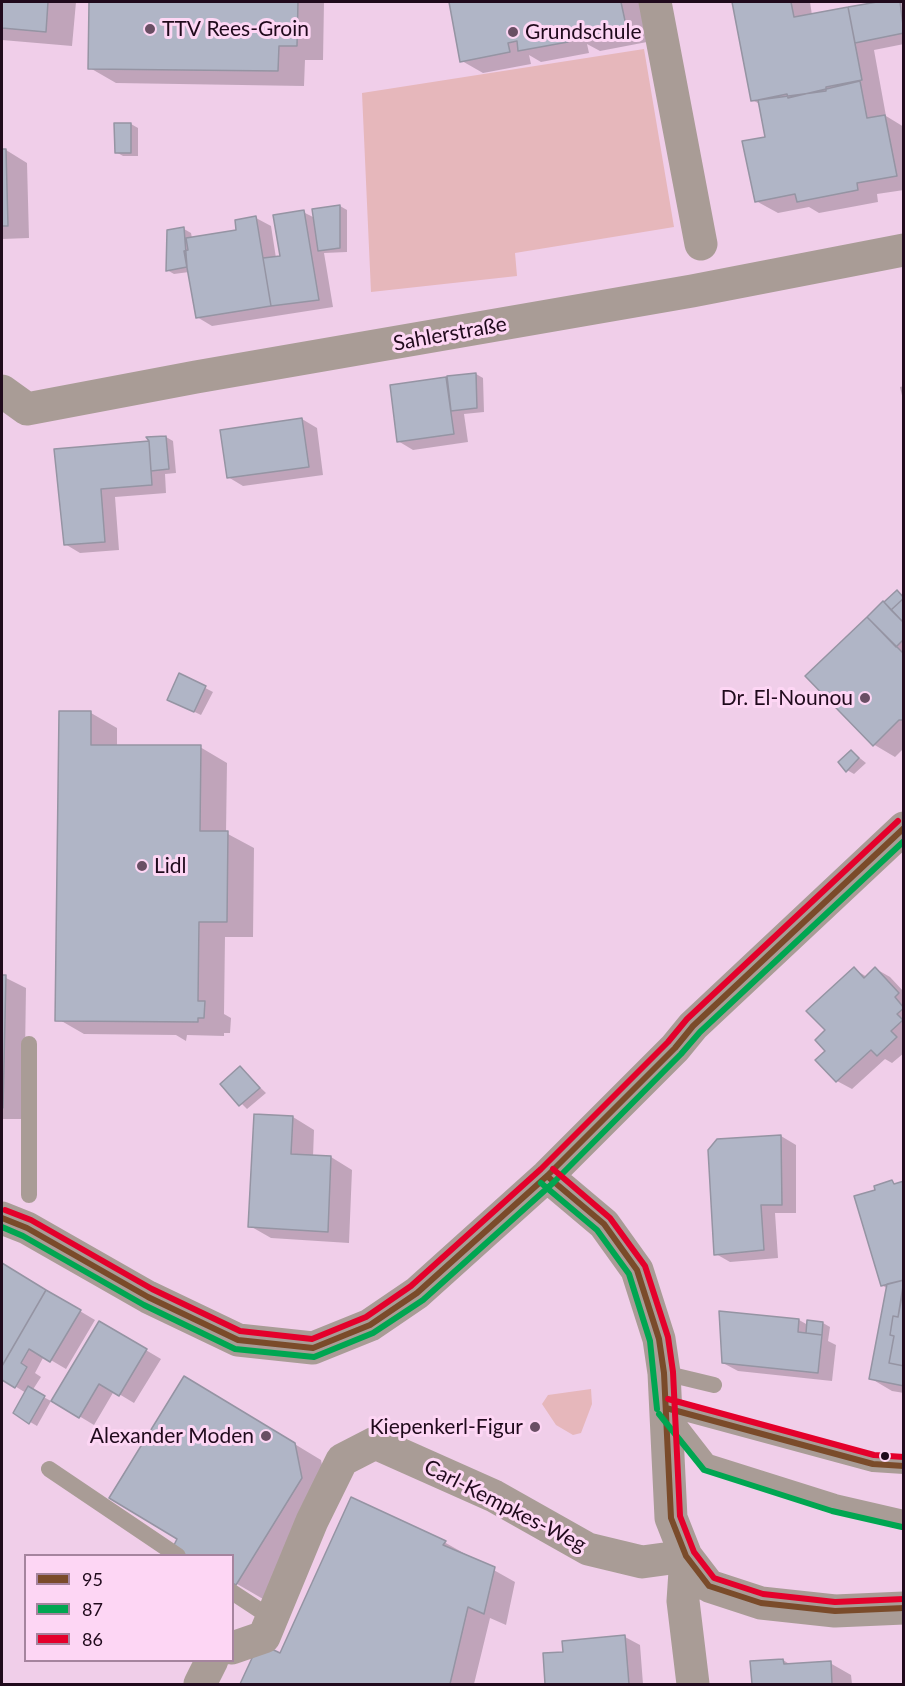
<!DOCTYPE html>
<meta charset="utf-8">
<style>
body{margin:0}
#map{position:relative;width:905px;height:1686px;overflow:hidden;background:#f0cee9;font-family:Lato,sans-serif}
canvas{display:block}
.frame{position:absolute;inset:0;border:3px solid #200a1c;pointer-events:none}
.legend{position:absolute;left:24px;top:1554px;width:210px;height:108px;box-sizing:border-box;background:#fdd6f4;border:2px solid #a5849e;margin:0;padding:8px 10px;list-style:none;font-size:18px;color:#200a1c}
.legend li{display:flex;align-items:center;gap:12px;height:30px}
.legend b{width:30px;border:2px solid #a5849e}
</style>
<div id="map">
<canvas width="905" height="1686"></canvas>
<div class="frame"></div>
<ul class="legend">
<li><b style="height:8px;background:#7a4b2a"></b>95</li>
<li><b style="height:8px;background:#00a651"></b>87</li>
<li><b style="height:8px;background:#e4002b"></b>86</li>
</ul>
</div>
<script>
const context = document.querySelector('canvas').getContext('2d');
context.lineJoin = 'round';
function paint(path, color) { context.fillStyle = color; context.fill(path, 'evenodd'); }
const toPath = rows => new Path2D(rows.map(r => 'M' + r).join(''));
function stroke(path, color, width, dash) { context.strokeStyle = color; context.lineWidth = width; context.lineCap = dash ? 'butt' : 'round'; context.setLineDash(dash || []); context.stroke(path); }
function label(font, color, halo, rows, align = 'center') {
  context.font = font + ' Lato,sans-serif'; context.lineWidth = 6; context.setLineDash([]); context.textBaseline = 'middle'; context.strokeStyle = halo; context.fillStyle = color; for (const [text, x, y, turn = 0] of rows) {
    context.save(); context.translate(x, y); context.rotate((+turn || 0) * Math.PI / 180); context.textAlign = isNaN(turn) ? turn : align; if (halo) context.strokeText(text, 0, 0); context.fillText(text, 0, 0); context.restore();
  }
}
paint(toPath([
 [644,49,674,227,515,253,517,276,371,292,362,93],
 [591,1389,592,1404,581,1433,573,1435,556,1425,542,1404,548,1395]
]), '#e6b7bb');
paint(toPath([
 [2,2,76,2,72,46,2,40],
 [90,2,324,2,323,60,305,60,304,86,116,83,90,68],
 [450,2,640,2,647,42,600,51,587,44,589,53,541,62,529,55,531,64,483,73,462,61],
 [734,2,810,2,812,15,885,2,904,2,904,44,874,50,886,116,904,127,904,190,877,194,878,202,819,213,809,207,778,213,756,201,767,138,760,104,752,100],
 [116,124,131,124,138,128,138,156,123,156,116,152],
 [6,150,27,163,29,238,2,239,2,151],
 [340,206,347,210,347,252,324,253,333,307,212,326,197,317,189,272,174,274,167,270,184,229,191,233,192,238,238,232,256,218,271,226,276,258,282,257,303,212,315,218,313,211],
 [476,374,483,378,484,412,464,414,468,442,413,450,398,441,391,386],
 [904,386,904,404,900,387],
 [302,419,317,428,323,475,243,486,228,477],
 [166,437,173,441,176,473,165,474,166,493,115,497,119,550,80,553,65,544,56,450,151,443,148,438],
 [897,592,904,595,904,748,895,757,873,744],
 [180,675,213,692,201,715,176,703],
 [91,713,117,728,117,747,200,747,227,763,226,833,254,848,253,937,225,937,224,1014,231,1018,230,1033,224,1033,224,1036,187,1035,186,1041,176,1035,84,1034,58,1019],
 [851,751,866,763,854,774,847,770],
 [854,969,867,977,876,969,890,977,904,992,904,1053,892,1063,885,1059,852,1089,837,1081,817,1060,827,1051,827,1031],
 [2,976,26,988,24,1119,2,1119],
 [240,1068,266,1093,247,1109,222,1084],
 [293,1117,314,1130,313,1157,331,1157,352,1170,349,1243,271,1238,250,1226],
 [781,1136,796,1145,796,1213,775,1213,778,1258,730,1262,716,1254],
 [892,1182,897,1185,904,1183,904,1393,892,1391,870,1378,888,1289,882,1285,876,1191],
 [2,1265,95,1320,66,1369,44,1356,35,1373,41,1377,32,1391,51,1401,37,1426,15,1413,26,1393,2,1378],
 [799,1320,808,1325,823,1323,830,1327,828,1341,836,1345,832,1381,738,1371,723,1363],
 [100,1323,161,1359,134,1403,114,1391,94,1425,79,1416],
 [210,1393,321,1460,328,1494,263,1599,232,1581,232,1556,179,1539],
 [444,1542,515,1582,506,1625,490,1618,474,1684,241,1684,259,1645,281,1655],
 [625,1637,640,1645,643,1684,547,1684,544,1655,564,1653],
 [783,1660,791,1665,830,1663,851,1675,852,1684,754,1684,752,1662]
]), '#0003');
const building = toPath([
 [2,2,48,2,46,32,2,28,2,2],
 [89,2,298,2,297,46,279,46,278,71,88,69,89,2],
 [449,2,621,2,627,30,577,40,575,31,567,32,568,42,518,51,517,41,508,43,510,52,460,62,449,2],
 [732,2,791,2,794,17,848,7,862,80,826,87,826,91,751,101,732,2],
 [877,2,900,2,904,33,855,43,848,7,877,2],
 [860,81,867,118,885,115,897,176,857,183,858,190,797,202,795,194,755,202,742,141,765,137,758,100,787,94,788,98,860,81],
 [114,123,131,123,131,153,115,153,114,123],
 [2,149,6,149,8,226,2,226,2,149],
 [340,205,340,248,318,251,312,209,340,205],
 [304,210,319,300,271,306,263,258,280,256,273,215,304,210],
 [256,216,271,306,196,318,184,251,188,250,186,238,236,230,235,220,256,216],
 [184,227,187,267,166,271,167,230,184,227],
 [476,373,477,408,451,411,447,376,476,373],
 [446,377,454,434,397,442,390,385,446,377],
 [302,418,309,467,227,478,220,430,302,418],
 [166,436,169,469,151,471,149,441,146,437,166,436],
 [149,441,152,485,101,489,105,542,64,545,54,449,149,441],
 [897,590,904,598,891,610,884,602,897,590],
 [904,598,904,623,891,610,904,598],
 [883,601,904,623,904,639,896,647,867,617,883,601],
 [867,617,904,654,904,720,899,720,873,746,805,676,867,617],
 [179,673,206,686,194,712,167,700,179,673],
 [59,711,91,711,91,745,201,745,200,831,228,831,227,922,199,922,198,1001,205,1001,204,1018,198,1018,198,1022,55,1021,59,711],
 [851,750,859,758,846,772,838,762,851,750],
 [854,967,864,978,875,967,899,993,895,997,904,1008,897,1014,903,1020,891,1031,897,1037,877,1056,871,1050,836,1082,815,1060,825,1051,815,1040,825,1030,806,1011,854,967],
 [2,975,6,975,3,1108,2,1108,2,975],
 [240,1066,260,1088,239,1106,220,1084,240,1066],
 [254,1114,293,1116,291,1154,331,1156,328,1232,248,1227,254,1114],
 [781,1135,782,1205,761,1205,764,1250,714,1255,708,1150,717,1139,781,1135],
 [892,1180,894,1184,904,1181,904,1280,881,1286,854,1196,875,1190,874,1186,892,1180],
 [2,1263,46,1290,2,1366,2,1263],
 [904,1280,898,1317,893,1316,890,1335,894,1336,889,1363,904,1366,904,1386,869,1379,887,1284,904,1280],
 [46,1290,81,1310,50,1362,29,1349,21,1363,27,1367,15,1388,2,1380,2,1366,46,1290],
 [903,1291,904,1291,904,1366,889,1363,894,1336,890,1335,893,1316,898,1317,903,1291],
 [719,1311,799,1319,798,1332,822,1335,818,1373,722,1363,719,1311],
 [807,1320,823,1322,822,1335,806,1333,807,1320],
 [99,1321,147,1349,119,1396,99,1384,79,1418,51,1401,99,1321],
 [184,1376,295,1443,302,1478,236,1585,232,1583,232,1556,187,1556,173,1547,177,1539,109,1498,184,1376],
 [28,1386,45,1396,29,1424,13,1413,28,1386],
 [351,1497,444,1540,446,1541,443,1545,495,1567,484,1614,468,1607,450,1684,240,1684,259,1643,280,1653,351,1497],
 [625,1635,629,1684,545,1684,543,1653,563,1652,562,1641,625,1635],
 [783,1659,784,1664,831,1661,832,1684,752,1684,750,1661,783,1659]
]);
paint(building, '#b0b5c6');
stroke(building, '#9594a3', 1.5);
stroke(toPath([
 [29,1044,29,1195],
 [664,1373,714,1385],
 [666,1408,873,1464,904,1466],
 [670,1413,708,1462,835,1502,904,1518],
 [49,1469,178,1556],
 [232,1592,273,1619]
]), '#a99c96', 16);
stroke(toPath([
 [655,2,701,244],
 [2,391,27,409,196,377,692,291,904,250],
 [547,1176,604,1224,637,1270,659,1339,664,1373,671,1518,686,1556,683,1601,693,1684],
 [2,1218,27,1228,148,1297,238,1340,313,1348,370,1325,417,1293,547,1176,675,1048,693,1026,904,828],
 [686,1556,709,1586,761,1603,835,1611,904,1608],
 [232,1648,264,1637,312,1521,342,1460,375,1443,494,1496,588,1549,642,1562,686,1556],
 [200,1684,212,1660]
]), '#a99c96', 33);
stroke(toPath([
 [547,1176,604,1224,637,1270,659,1339,664,1373,671,1518,686,1556,709,1586,761,1603,835,1611,904,1608],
 [2,1218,27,1228,148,1297,238,1340,313,1348,370,1325,417,1293,547,1176,675,1048,693,1026,904,828],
 [666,1408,873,1464,904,1466]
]), '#7a4b2a', 6);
stroke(toPath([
 [541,1183,597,1230,629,1274,650,1341,657,1409],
 [2,1227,23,1236,144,1305,235,1349,314,1357,373,1333,423,1300,553,1183,681,1054,700,1032,904,841],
 [659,1414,704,1470,832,1511,902,1527]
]), '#00a651', 6);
stroke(toPath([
 [553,1169,610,1218,645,1266,668,1337,673,1372,680,1516,694,1552,714,1578,763,1594,835,1602,904,1599],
 [5,1210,31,1220,152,1289,240,1331,312,1339,366,1317,411,1286,541,1169,668,1042,687,1019,898,821],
 [668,1399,874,1455,904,1457]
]), '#e4002b', 6);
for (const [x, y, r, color] of [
 [150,29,6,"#694f64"],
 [513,32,6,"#694f64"],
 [865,698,6,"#694f64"],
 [142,866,6,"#694f64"],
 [535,1427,6,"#694f64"],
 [266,1436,6,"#694f64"],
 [885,1456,5,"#200a1c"]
]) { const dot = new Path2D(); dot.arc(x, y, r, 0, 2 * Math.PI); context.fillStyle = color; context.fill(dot); stroke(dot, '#fdd6f4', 2); }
label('21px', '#200a1c', '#fdd6f4', [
 ["TTV Rees-Groin",162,29],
 ["Grundschule",525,32],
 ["Dr. El-Nounou",853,698,"right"],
 ["Lidl",154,866],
 ["Kiepenkerl-Figur",523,1427,"right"],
 ["Alexander Moden",254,1436,"right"]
], 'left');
label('21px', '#200a1c', '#fdd6f4', [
 ["Sahlerstraße",450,334,-10],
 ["Carl-Kempkes-Weg",505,1506,27]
]);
</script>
